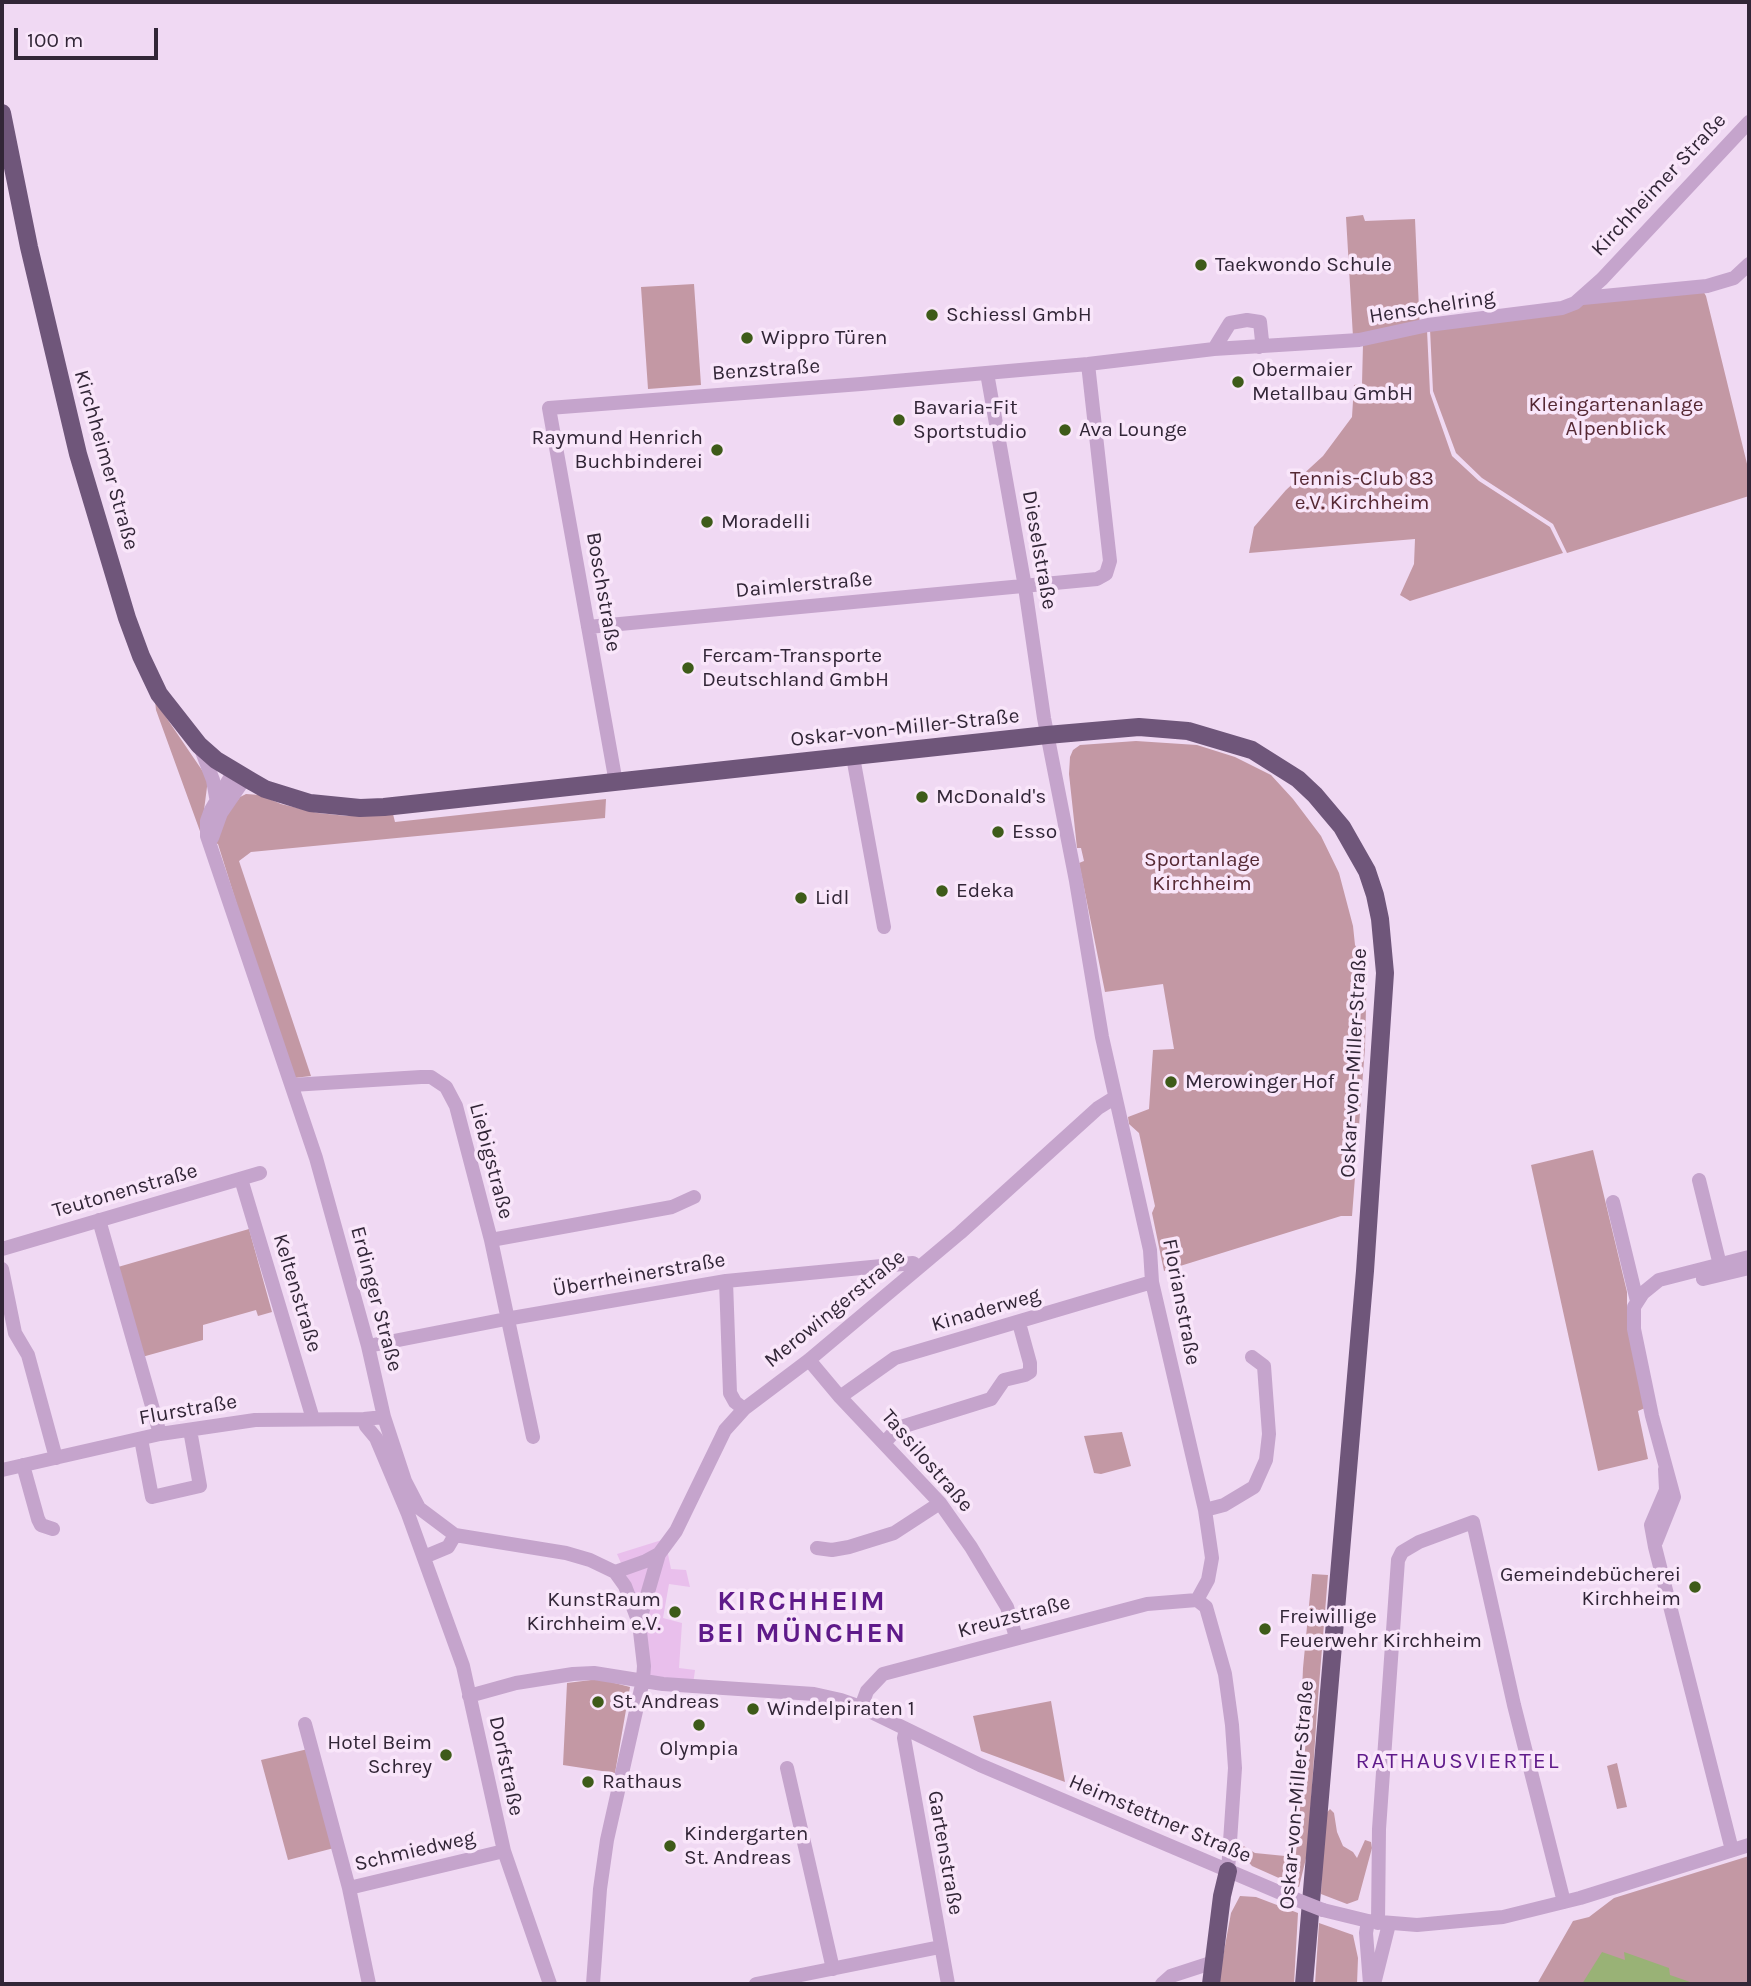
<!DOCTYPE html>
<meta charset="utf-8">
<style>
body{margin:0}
#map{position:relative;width:1751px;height:1986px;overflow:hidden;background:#f0d9f3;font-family:Karla,sans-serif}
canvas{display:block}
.frame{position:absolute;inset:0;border:4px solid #322637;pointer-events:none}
.scale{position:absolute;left:14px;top:28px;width:144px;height:32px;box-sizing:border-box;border:4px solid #322637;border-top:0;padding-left:9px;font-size:21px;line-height:24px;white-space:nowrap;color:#322637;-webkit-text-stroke:5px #f9e6fa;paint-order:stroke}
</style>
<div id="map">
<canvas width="1751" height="1986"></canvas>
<div class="frame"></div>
<div class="scale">100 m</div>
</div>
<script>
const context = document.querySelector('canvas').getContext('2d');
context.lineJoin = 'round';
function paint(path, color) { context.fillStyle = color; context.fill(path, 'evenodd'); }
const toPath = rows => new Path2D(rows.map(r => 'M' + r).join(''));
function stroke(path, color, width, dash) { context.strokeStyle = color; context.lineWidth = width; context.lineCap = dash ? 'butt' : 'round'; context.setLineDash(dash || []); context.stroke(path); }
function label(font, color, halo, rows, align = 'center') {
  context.font = font + ' Karla,sans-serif'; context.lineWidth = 7; context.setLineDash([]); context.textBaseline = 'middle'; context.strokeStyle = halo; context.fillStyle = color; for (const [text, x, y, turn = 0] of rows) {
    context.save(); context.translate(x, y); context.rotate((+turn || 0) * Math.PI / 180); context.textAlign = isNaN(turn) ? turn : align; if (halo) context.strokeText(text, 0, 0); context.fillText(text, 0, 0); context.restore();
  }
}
paint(toPath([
 [1363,215,1365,221,1415,219,1420,332,1427,330,1430,393,1452,456,1479,481,1550,527,1563,553,1410,601,1400,595,1414,564,1415,539,1249,553,1254,527,1286,490,1323,456,1352,417,1354,385,1362,384,1363,344,1353,337,1346,217],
 [694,284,701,385,648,389,641,287],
 [1702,289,1706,296,1749,472,1749,496,1567,553,1553,524,1482,478,1456,453,1433,391,1430,329,1582,302],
 [155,701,208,779,201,834,156,710],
 [1136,741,1197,745,1235,757,1271,775,1293,799,1321,836,1339,873,1353,926,1355,945,1367,966,1365,1048,1352,1216,1341,1216,1164,1271,1152,1213,1155,1206,1139,1133,1129,1124,1128,1117,1149,1109,1153,1050,1174,1049,1163,984,1105,992,1079,863,1084,861,1081,848,1077,848,1069,774,1070,757,1073,750,1080,745],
 [246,794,260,795,281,804,318,813,347,816,393,814,395,822,606,799,605,818,251,852,239,861,311,1076,294,1078,280,1043,218,844,215,843,224,818,240,797],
 [1593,1150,1627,1292,1627,1313,1645,1408,1638,1411,1648,1459,1598,1471,1531,1165],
 [249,1229,272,1312,258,1316,256,1310,203,1325,203,1340,142,1357,118,1267],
 [1122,1432,1131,1466,1101,1474,1094,1473,1084,1436],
 [1312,1574,1328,1575,1317,1710,1308,1850,1299,1887,1252,1866,1243,1856,1242,1845,1255,1853,1295,1857,1303,1668],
 [599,1679,630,1687,615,1773,563,1765,567,1683],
 [1051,1701,1065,1782,981,1751,973,1716],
 [308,1749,334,1848,288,1860,261,1760],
 [1617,1763,1627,1807,1617,1809,1607,1766],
 [1330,1809,1334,1813,1337,1832,1343,1846,1353,1852,1357,1858,1365,1840,1371,1842,1372,1848,1358,1900,1347,1904,1321,1894,1324,1816],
 [1749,1856,1749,1984,1537,1984,1573,1921,1589,1917,1614,1898],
 [1240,1896,1256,1897,1298,1913,1294,1984,1218,1984,1231,1913],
 [1319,1923,1353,1935,1358,1958,1357,1984,1315,1984]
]), '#c398a4');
paint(toPath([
 [665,1539,671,1569,686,1570,690,1587,669,1584,663,1618,682,1623,679,1668,695,1670,693,1685,646,1679,634,1593,617,1554]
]), '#e9bfec');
paint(toPath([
 [1602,1952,1625,1960,1624,1952,1669,1968,1670,1975,1696,1984,1582,1984]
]), '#99b276');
stroke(toPath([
 [1583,298,1707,286,1734,278,1749,264],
 [1214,349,1230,323,1247,320,1260,322,1262,341,1259,347],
 [987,373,1025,587,1044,718,1076,881,1102,1037,1150,1250,1152,1282,1205,1510,1212,1558,1208,1580,1197,1600,1206,1607,1225,1674,1232,1725,1235,1768,1228,1871],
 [588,627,1097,579,1106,574,1110,561,1088,364],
 [201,749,213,780,216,797],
 [853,757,884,927],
 [234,771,211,810,207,821,207,836,316,1158,368,1346,384,1417,405,1481,419,1508,455,1535,566,1553,590,1560,615,1572,625,1586,639,1623,644,1666,643,1680,607,1840,600,1889,593,1984],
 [616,783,549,408,861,384,1088,364,1214,349,1359,340,1428,325,1562,308,1575,303,1602,279,1749,122],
 [212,838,221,813,245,778],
 [292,1085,421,1077,431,1077,446,1087,456,1106,491,1240,533,1437],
 [241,1179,313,1419],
 [1699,1180,1720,1265],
 [1613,1202,1637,1301],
 [99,1220,160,1434],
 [491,1240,672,1207,694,1197],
 [2,1249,260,1173],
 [2,1269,15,1333,28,1355,56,1458],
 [1703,1279,1749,1268],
 [726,1281,730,1393,735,1402,744,1409],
 [368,1346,506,1319,726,1281,913,1263,918,1267],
 [809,1360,840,1397,940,1503,971,1547,1007,1607,1016,1637],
 [840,1397,895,1358,1152,1282],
 [364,1419,366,1426,376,1438,408,1514,463,1666,504,1851,550,1984],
 [141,1439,152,1497,200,1486,190,1430],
 [884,1443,898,1428,991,1399,1004,1380,1025,1375,1030,1372,1030,1363,1019,1323],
 [23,1465,38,1519,41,1525,53,1529],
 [1665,1469,1666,1490,1651,1525,1655,1547,1732,1850],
 [2,1470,160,1434,255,1420,364,1419,384,1417],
 [1205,1510,1224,1505,1254,1487,1266,1460,1269,1434,1264,1366,1252,1357],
 [1656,1542,1674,1497,1652,1416,1634,1329,1634,1307,1643,1293,1659,1280,1749,1257],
 [817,1548,832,1550,849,1547,894,1533,940,1503],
 [424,1557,448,1547,455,1535],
 [615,1572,646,1561,659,1554,676,1531,725,1430,744,1409,809,1360,960,1233,1098,1108,1114,1098],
 [639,1623,659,1554],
 [469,1696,516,1683,573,1674,594,1673,663,1684,814,1694,841,1700,861,1707,980,1765,1295,1899],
 [861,1707,867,1691,883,1674,1147,1604,1197,1600],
 [305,1724,349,1888],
 [906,1729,904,1738,948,1984],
 [787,1768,833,1969],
 [1323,1910,1368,1921,1417,1925,1503,1917,1580,1898,1749,1845],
 [1368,1921,1366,1933,1370,1984],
 [1378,1923,1379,1829,1398,1560,1402,1552,1419,1542,1473,1522,1514,1705,1564,1902],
 [369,1984,349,1888,504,1851],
 [756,1984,940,1947],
 [1162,1984,1171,1976,1214,1962],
 [1374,1984,1389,1924]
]), '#c5a4cc', 14);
stroke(toPath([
 [2,113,29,247,78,454,127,618,141,656,159,694,199,745,216,760,251,781,265,789,310,803,360,808,384,807,1047,735,1139,727,1188,731,1252,750,1298,779,1315,795,1342,827,1367,871,1375,895,1380,919,1385,973,1365,1271,1304,1984],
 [1211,1984,1222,1896,1228,1871]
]), '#6f567a', 18);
stroke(toPath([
 [1295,1899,1323,1910]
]), '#c5a4cc', 14);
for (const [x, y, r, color] of [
 [1201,265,7,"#3e5b19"],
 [932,315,7,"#3e5b19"],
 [747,338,7,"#3e5b19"],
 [1238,382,7,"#3e5b19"],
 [899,420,7,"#3e5b19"],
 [1065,430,7,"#3e5b19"],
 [717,450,7,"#3e5b19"],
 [707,522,7,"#3e5b19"],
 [688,668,7,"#3e5b19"],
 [922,797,7,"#3e5b19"],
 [998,832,7,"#3e5b19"],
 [942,891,7,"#3e5b19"],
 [801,898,7,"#3e5b19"],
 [1171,1082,7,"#3e5b19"],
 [1695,1587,7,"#3e5b19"],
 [675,1612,7,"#3e5b19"],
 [1265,1629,7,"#3e5b19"],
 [598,1702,7,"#3e5b19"],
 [753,1709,7,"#3e5b19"],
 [699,1725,7,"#3e5b19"],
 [446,1755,7,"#3e5b19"],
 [588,1782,7,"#3e5b19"],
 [670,1846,7,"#3e5b19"]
]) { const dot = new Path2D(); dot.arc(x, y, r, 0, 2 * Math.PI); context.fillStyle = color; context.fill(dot); stroke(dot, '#f9e6fa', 2.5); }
label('21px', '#322637', '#f9e6fa', [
 ["Kirchheimer Straße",1659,185,-47],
 ["Henschelring",1432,307,-9],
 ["Benzstraße",766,370,-4],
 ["Kirchheimer Straße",106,460,74],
 ["Dieselstraße",1039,550,80],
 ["Daimlerstraße",804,585,-5],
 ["Boschstraße",603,592,80],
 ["Oskar-von-Miller-Straße",905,728,-6],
 ["Oskar-von-Miller-Straße",1354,1063,-87],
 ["Liebigstraße",491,1161,75],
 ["Teutonenstraße",125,1191,-16],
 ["Überrheinerstraße",639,1275,-10],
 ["Keltenstraße",297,1293,73],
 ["Erdinger Straße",376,1299,75],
 ["Florianstraße",1181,1302,79],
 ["Merowingerstraße",835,1309,-39],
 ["Kinaderweg",986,1310,-16],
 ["Flurstraße",188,1410,-10],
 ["Tassilostraße",927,1461,49],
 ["Kreuzstraße",1014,1617,-15],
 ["Dorfstraße",506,1766,78],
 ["Oskar-von-Miller-Straße",1297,1795,-85],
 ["Heimstettner Straße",1160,1819,23],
 ["Schmiedweg",415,1851,-13],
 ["Gartenstraße",945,1853,80]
]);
label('21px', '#322637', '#f9e6fa', [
 ["Taekwondo Schule",1215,265],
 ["Schiessl GmbH",946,315],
 ["Wippro Türen",761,338],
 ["Obermaier",1252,370],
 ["Metallbau GmbH",1252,394],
 ["Bavaria-Fit",913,408],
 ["Sportstudio",913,432],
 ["Ava Lounge",1079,430],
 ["Raymund Henrich",703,438,"right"],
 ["Buchbinderei",703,462,"right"],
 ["Moradelli",721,522],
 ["Fercam-Transporte",702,656],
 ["Deutschland GmbH",702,680],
 ["McDonald's",936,797],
 ["Esso",1012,832],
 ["Edeka",956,891],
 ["Lidl",815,898],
 ["Merowinger Hof",1185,1082],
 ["Gemeindebücherei",1681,1575,"right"],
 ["Kirchheim",1681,1599,"right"],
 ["KunstRaum",661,1600,"right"],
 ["Kirchheim e.V.",661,1624,"right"],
 ["Freiwillige",1279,1617],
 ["Feuerwehr Kirchheim",1279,1641],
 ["St. Andreas",612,1702],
 ["Windelpiraten 1",767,1709],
 ["Hotel Beim",432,1743,"right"],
 ["Schrey",432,1767,"right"],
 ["Olympia",699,1749,"center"],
 ["Rathaus",602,1782],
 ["Kindergarten",684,1834],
 ["St. Andreas",684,1858]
], 'left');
label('21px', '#562934', '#f9e6fa', [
 ["Kleingartenanlage",1616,405],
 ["Alpenblick",1616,429],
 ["Tennis-Club 83",1362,479],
 ["e.V. Kirchheim",1362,503],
 ["Sportanlage",1202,860],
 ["Kirchheim",1202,884]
]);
context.letterSpacing = '2px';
label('23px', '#5f1a8a', '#f9e6fa', [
 ["RATHAUSVIERTEL",1458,1761]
]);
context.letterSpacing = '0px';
context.letterSpacing = '2px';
label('bold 28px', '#5f1a8a', '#f9e6fa', [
 ["KIRCHHEIM",802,1602],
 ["BEI MÜNCHEN",802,1634]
]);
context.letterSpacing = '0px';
</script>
